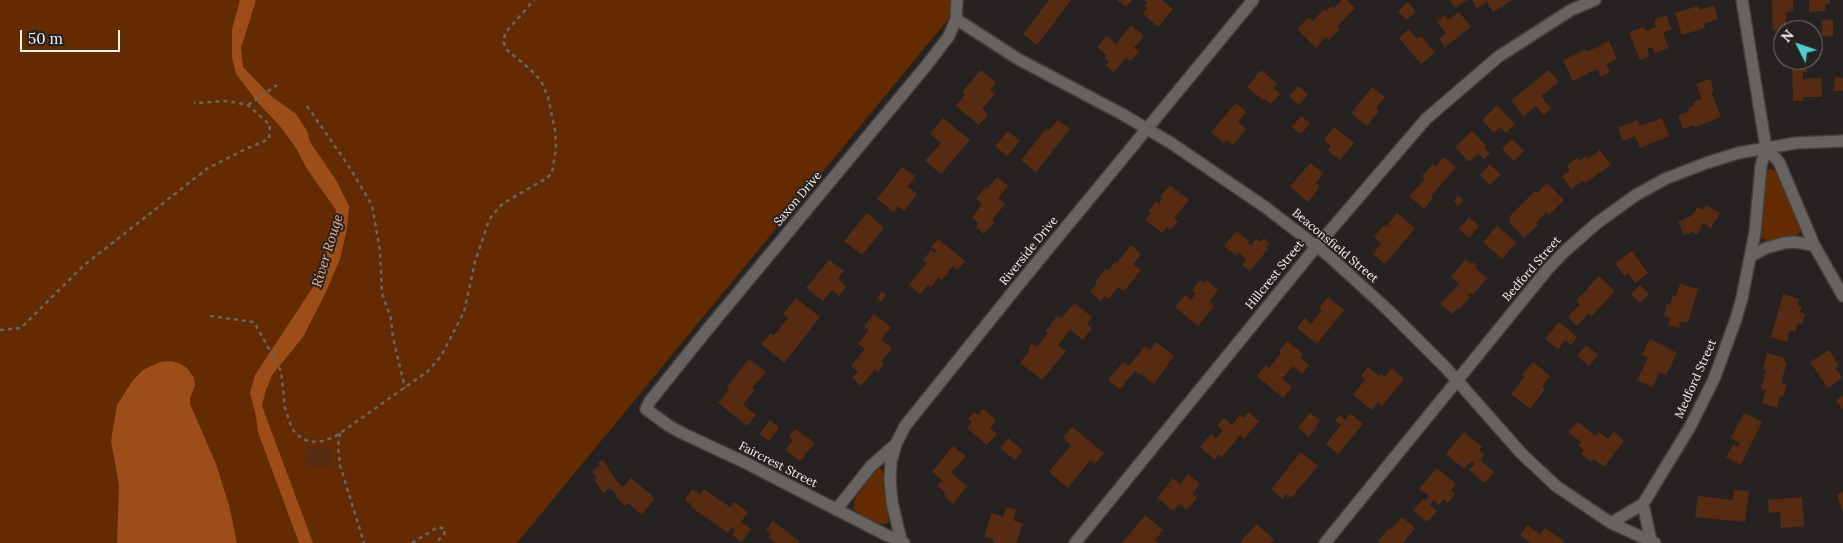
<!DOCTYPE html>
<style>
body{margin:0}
#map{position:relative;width:1843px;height:543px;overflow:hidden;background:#262221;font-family:Lora,serif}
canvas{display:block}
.north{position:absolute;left:1773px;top:20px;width:50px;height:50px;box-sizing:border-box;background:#262221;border:1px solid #797675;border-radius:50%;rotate:311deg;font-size:14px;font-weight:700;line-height:20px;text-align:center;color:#f5f3f2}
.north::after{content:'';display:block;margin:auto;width:18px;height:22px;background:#51ccd2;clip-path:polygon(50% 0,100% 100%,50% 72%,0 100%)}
.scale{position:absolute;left:20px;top:30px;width:100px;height:22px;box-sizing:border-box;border:2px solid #f5f3f2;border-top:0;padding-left:6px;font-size:15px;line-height:18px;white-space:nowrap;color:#f5f3f2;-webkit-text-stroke:4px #262221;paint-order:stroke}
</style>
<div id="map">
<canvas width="1843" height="543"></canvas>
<div class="north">N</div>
<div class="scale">50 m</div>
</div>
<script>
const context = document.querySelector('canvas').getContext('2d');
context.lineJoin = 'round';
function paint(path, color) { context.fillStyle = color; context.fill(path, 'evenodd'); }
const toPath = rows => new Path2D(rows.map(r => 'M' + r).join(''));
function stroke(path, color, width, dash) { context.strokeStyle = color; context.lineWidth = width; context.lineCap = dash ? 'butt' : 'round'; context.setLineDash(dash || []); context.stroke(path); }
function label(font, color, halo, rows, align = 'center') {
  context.font = font + ' Lora,serif'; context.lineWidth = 4; context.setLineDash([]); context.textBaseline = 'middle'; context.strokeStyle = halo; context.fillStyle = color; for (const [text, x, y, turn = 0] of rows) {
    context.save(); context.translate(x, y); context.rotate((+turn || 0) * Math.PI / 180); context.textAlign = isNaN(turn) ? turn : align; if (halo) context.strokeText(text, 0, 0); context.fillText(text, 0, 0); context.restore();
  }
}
paint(toPath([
 [0,0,964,0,517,543,0,543],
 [1769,169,1773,169,1777,174,1800,228,1800,232,1795,237,1786,236,1767,241,1760,237,1765,180,1766,172],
 [878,467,883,471,883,484,889,522,885,525,865,518,853,508,856,497]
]), '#652b00');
paint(toPath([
 [240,0,256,0,241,48,243,67,271,96,296,114,307,131,310,142,336,180,349,206,347,229,340,259,326,292,303,337,272,375,265,393,262,406,313,543,299,543,258,432,256,416,250,393,255,375,315,284,332,234,336,210,307,169,296,148,280,126,259,104,236,74,232,57,232,29],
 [171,361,181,364,187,368,194,378,195,385,190,398,190,404,216,464,229,505,237,543,117,543,119,485,111,441,117,405,133,380,143,370,160,362]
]), '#9d4d17');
paint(toPath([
 [1049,0,1071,0,1037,45,1023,34],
 [1117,0,1132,0,1126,7],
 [1144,0,1162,0,1173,9,1158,27,1143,14,1147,8,1145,6,1147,3],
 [1342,0,1347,0,1355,8,1337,27,1340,29,1329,40,1326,37,1316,48,1297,29,1309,17,1313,21,1324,9,1326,11,1332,6,1334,8],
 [1450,0,1467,0,1455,8],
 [1472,0,1512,0,1493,12,1487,2,1477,8],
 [1772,0,1793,0,1793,11,1786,12,1786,30,1773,30],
 [1809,0,1830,0,1830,4,1825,4,1825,11,1809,12],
 [1408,2,1416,12,1406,20,1398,11],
 [1714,5,1718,19,1704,24,1705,28,1682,35,1675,13,1698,6,1700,10],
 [1459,12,1471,27,1445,47,1439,39,1446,33,1437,22,1445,15,1448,20],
 [1666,15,1672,29,1663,33,1669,48,1655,53,1652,47,1647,49,1649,56,1640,60,1629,32,1644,27,1646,31,1656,27,1654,20],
 [1822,20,1833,20,1833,36,1822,36],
 [1131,25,1144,36,1134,48,1139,51,1131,61,1126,58,1114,72,1106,66,1109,62,1104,58,1107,55,1097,47,1107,36,1116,44],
 [1409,29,1417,39,1421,36,1435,53,1421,64,1399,38],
 [1609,41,1617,59,1606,64,1610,72,1601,77,1597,69,1573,81,1563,60,1586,49,1587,52],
 [1792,60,1806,60,1807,72,1803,72,1803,79,1821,78,1822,97,1803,97,1803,101,1793,101],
 [981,70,996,82,990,90,995,94,982,109,988,114,979,125,956,106,965,94,962,92],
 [1261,70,1277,83,1273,88,1280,94,1271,104,1264,99,1263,100,1247,87],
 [1549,70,1559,82,1541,96,1551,109,1543,115,1536,106,1523,116,1511,100],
 [1835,77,1843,78,1843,91,1834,91],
 [1710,79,1714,91,1711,92,1721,117,1695,127,1694,125,1683,129,1678,116,1689,111,1688,108,1694,105,1693,102,1702,99,1696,84],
 [1298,86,1308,94,1299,105,1289,96],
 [1372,87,1385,97,1376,108,1379,111,1367,126,1351,113],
 [1236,103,1246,112,1238,122,1246,129,1233,145,1227,140,1224,143,1211,132],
 [1497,105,1515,124,1506,133,1500,127,1494,133,1482,120],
 [1301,116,1310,123,1301,134,1292,127],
 [943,118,970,140,941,174,925,161,941,143,930,134],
 [1662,118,1669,136,1640,148,1635,136,1623,141,1618,128,1637,120,1640,126],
 [1058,120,1070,129,1036,172,1021,160,1046,129,1049,131],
 [1334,127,1354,143,1340,160,1327,150,1331,146,1324,140],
 [1008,131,1020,141,1007,156,995,146],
 [1472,131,1486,146,1484,148,1490,153,1484,159,1478,154,1469,162,1455,147],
 [1512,139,1524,151,1514,161,1502,149],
 [1600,150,1611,165,1585,183,1583,181,1571,189,1562,176,1570,171,1567,165,1577,158,1579,161,1586,156,1588,159],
 [1444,157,1456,167,1431,196,1433,198,1424,209,1409,196,1425,179,1422,176,1433,164,1435,167],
 [1310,163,1323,173,1316,183,1320,186,1308,202,1290,187],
 [1490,164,1501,175,1490,185,1480,175],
 [902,167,915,176,908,187,917,194,904,211,898,206,894,212,877,199],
 [997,177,1008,186,998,198,1005,204,992,220,995,222,984,234,976,227,979,223,972,218,982,204,976,199,985,187,987,189],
 [1547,183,1564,200,1549,215,1546,212,1536,223,1538,225,1524,238,1509,222,1511,220,1509,217,1535,191,1537,193],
 [1170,185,1189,200,1174,218,1178,221,1171,230,1167,227,1162,233,1145,220,1151,213,1148,211,1156,201,1159,204,1162,199,1160,197],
 [1458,196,1463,200,1458,206,1454,201],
 [1706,205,1720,213,1711,228,1703,223,1697,235,1692,232,1684,235,1678,222,1693,215,1697,207,1703,210],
 [867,213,884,228,862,255,844,241],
 [1397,213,1415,228,1385,264,1373,254,1381,244,1374,237,1384,225,1386,227],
 [1469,217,1479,226,1469,238,1459,229],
 [1497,226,1516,242,1502,259,1483,242],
 [1236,231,1249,241,1248,243,1251,245,1256,239,1261,242,1264,238,1269,243,1266,247,1268,249,1250,271,1242,265,1246,259,1239,253,1237,256,1224,246],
 [938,239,965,261,957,270,953,266,942,280,938,278,931,287,928,285,920,294,909,285,927,263,923,260,931,250,935,253,937,251,931,247],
 [1131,245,1141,254,1133,264,1141,270,1124,291,1118,287,1108,299,1105,296,1101,301,1090,292,1097,283,1095,282,1105,269,1108,271,1115,262,1117,263],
 [1632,251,1648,273,1635,283,1628,273,1624,276,1615,263],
 [829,260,844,271,838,278,846,287,839,296,832,290,823,301,806,288],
 [1465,260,1471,264,1473,262,1477,266,1475,268,1487,278,1473,295,1470,293,1468,296,1470,297,1459,310,1457,308,1453,314,1440,304,1459,284,1451,277],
 [1599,276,1615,291,1592,316,1589,313,1577,326,1568,317,1580,304,1576,301],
 [1200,280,1204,283,1206,280,1218,290,1209,302,1214,306,1198,326,1175,307,1185,295,1191,300,1196,293,1192,290],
 [1680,284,1698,289,1688,323,1681,321,1679,328,1668,325,1670,318,1664,316,1667,304,1670,305,1673,295,1676,296],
 [1640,285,1649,294,1640,303,1631,294],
 [882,292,886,295,881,302,877,298],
 [1783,294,1799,299,1798,305,1802,307,1800,312,1805,314,1802,324,1798,323,1795,332,1790,330,1787,342,1771,337],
 [1328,297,1344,310,1317,344,1297,328,1305,318,1311,324,1322,310,1319,308],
 [796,298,820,317,784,363,761,344,771,333,774,335,788,318,783,314],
 [1074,303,1092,317,1087,324,1092,328,1083,340,1070,330,1058,345,1066,351,1042,380,1020,363,1029,351,1028,350,1032,344,1037,347,1048,333,1046,331,1057,316,1060,318,1064,316],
 [874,314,891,327,881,340,892,348,881,362,884,364,878,372,875,369,861,386,852,378,858,371,851,366,865,349,858,344,869,330,864,326],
 [1559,322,1577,337,1571,345,1565,340,1558,349,1545,339],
 [1650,339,1677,353,1666,375,1660,372,1652,387,1637,380,1648,358,1642,355],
 [1287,341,1303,354,1300,358,1309,365,1302,374,1293,366,1282,379,1292,387,1283,398,1257,376,1266,365,1269,368,1281,353,1279,351],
 [1156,342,1174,356,1154,384,1141,374,1140,375,1135,371,1120,389,1108,380,1123,362,1129,366,1145,346,1150,350],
 [1586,345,1598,355,1589,366,1577,356],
 [1829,350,1839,366,1836,368,1842,378,1828,388,1810,362],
 [1767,353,1785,358,1784,362,1787,362,1781,383,1787,384,1783,397,1780,396,1777,408,1762,403,1766,390,1761,389,1766,370,1763,369],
 [749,359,766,372,752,388,755,390,743,404,756,415,747,426,718,403,729,389,727,387],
 [1533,362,1550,376,1542,386,1545,389,1530,409,1511,394,1524,377,1522,375],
 [1368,367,1379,376,1380,374,1385,377,1392,368,1404,379,1382,406,1378,402,1372,410,1353,395,1365,380,1361,376],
 [1843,395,1843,410,1836,400],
 [983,409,996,420,990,428,997,434,987,445,967,428,972,422,968,419,974,412,978,415],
 [1248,412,1259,421,1244,439,1240,435,1222,457,1219,454,1215,460,1200,447,1211,434,1216,439,1223,430,1217,425,1224,418,1232,425,1240,415,1243,418],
 [1310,413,1320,420,1316,426,1317,427,1309,437,1298,427],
 [1350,413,1363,424,1338,454,1326,444,1341,425,1335,421,1340,415,1345,420],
 [1744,413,1762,422,1741,465,1726,457,1733,445,1738,447,1740,443,1731,438],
 [770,420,779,428,769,441,759,434],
 [1577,422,1596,436,1599,432,1608,439,1614,432,1624,441,1604,467,1594,459,1591,462,1581,454,1584,450,1578,445,1581,442,1568,432],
 [1072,427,1104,453,1095,464,1090,460,1068,488,1049,472,1071,445,1063,438],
 [795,429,815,443,800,461,785,450,793,440,789,437],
 [1464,432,1482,447,1479,450,1484,455,1480,460,1494,472,1485,483,1469,470,1475,464,1471,461,1464,469,1446,454],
 [1008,438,1023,450,1015,460,1000,448],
 [306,446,332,447,332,468,305,467],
 [953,446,966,456,951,473,967,486,953,504,944,496,946,493,937,486,942,480,932,472],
 [1301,452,1318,466,1291,498,1286,494,1283,499,1271,489],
 [603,460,618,483,623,487,631,478,655,498,642,515,628,503,626,506,615,497,617,495,610,488,603,493,594,479,597,478,592,471,600,466,598,463],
 [1437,468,1456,484,1451,491,1455,494,1448,503,1443,499,1439,505,1434,500,1430,505,1437,511,1427,522,1413,511,1423,499,1425,501,1429,496,1419,489],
 [1188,474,1200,484,1192,494,1197,498,1187,510,1179,504,1173,511,1157,498,1173,478,1180,484],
 [692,489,700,494,704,489,730,507,734,502,748,512,741,522,751,529,742,542,732,535,735,530,732,527,728,533,691,507,692,505,685,500],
 [1734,490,1749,491,1745,522,1695,517,1698,496,1733,500],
 [1843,492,1843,512,1837,494],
 [1802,497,1804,526,1781,528,1780,512,1769,513,1768,500],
 [1007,507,1016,510,1013,520,1023,524,1016,543,993,543,994,540,984,536,992,513,1003,517],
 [1145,515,1163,530,1155,540,1159,543,1122,543],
 [1402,517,1415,528,1403,543,1381,543,1378,541,1389,528,1391,529],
 [773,521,799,541,798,543,776,543,768,537,771,534,766,530],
 [1256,524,1274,539,1271,543,1240,543],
 [1527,525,1540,534,1545,528,1564,541,1563,543,1530,543,1520,535]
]), '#572b11');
const minor = toPath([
 [1742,0,1766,148,1779,162,1814,245,1843,296],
 [956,19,1018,59,1122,114,1171,143,1265,207,1329,256,1388,310,1446,368,1521,453,1556,486,1611,523,1655,543],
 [1751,256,1766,248,1784,243,1794,242,1814,245],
 [1643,504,1651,541],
 [836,510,871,466,896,444],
 [1611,523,1643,504,1690,427,1714,379,1736,319,1742,298,1755,232,1761,166,1766,148],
 [901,540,886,535,746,463,684,434,669,426,646,409,650,401,707,330,926,66,949,36,956,19,957,0],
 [904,543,901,540,892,502,890,479,891,462,896,444,905,426,1020,283,1253,0],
 [1075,543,1316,247,1426,119,1498,57,1571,10,1595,0],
 [1325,543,1547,270,1564,252,1597,223,1636,195,1665,179,1706,163,1738,153,1796,143,1843,141]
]);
stroke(minor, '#423f3d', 14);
stroke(toPath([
 [248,105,277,85],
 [307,106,348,165,372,205,380,251,382,293,391,319,393,338,405,388],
 [210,316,254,322,281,371,285,408,292,429,301,438,311,442,323,441,336,436,428,371,441,356,464,312,475,262,489,220,499,207,507,201,547,178,552,173,556,148,555,130,548,97,541,81,530,69,507,50,503,41,506,32,534,0],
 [0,330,21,328,83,266,208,168,248,148,269,139,270,125,248,105,227,101,194,103],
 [340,433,338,446,340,465,364,543],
 [412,543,438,527,445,529,444,535,435,543]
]), '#686564', 2.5, [4, 4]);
stroke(minor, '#676361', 11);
label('12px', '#f5f3f2', '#262221', [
 ["Saxon Drive",798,199,-50],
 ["Beaconsfield Street",1335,246,40],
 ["Riverside Drive",1029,251,-51],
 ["Bedford Street",1532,269,-49],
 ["Hillcrest Street",1275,275,-51],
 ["Medford Street",1696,379,-66],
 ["Faircrest Street",778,465,27]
]);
label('italic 14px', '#f1af8b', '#262221', [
 ["River Rouge",328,251,-73]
]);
</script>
